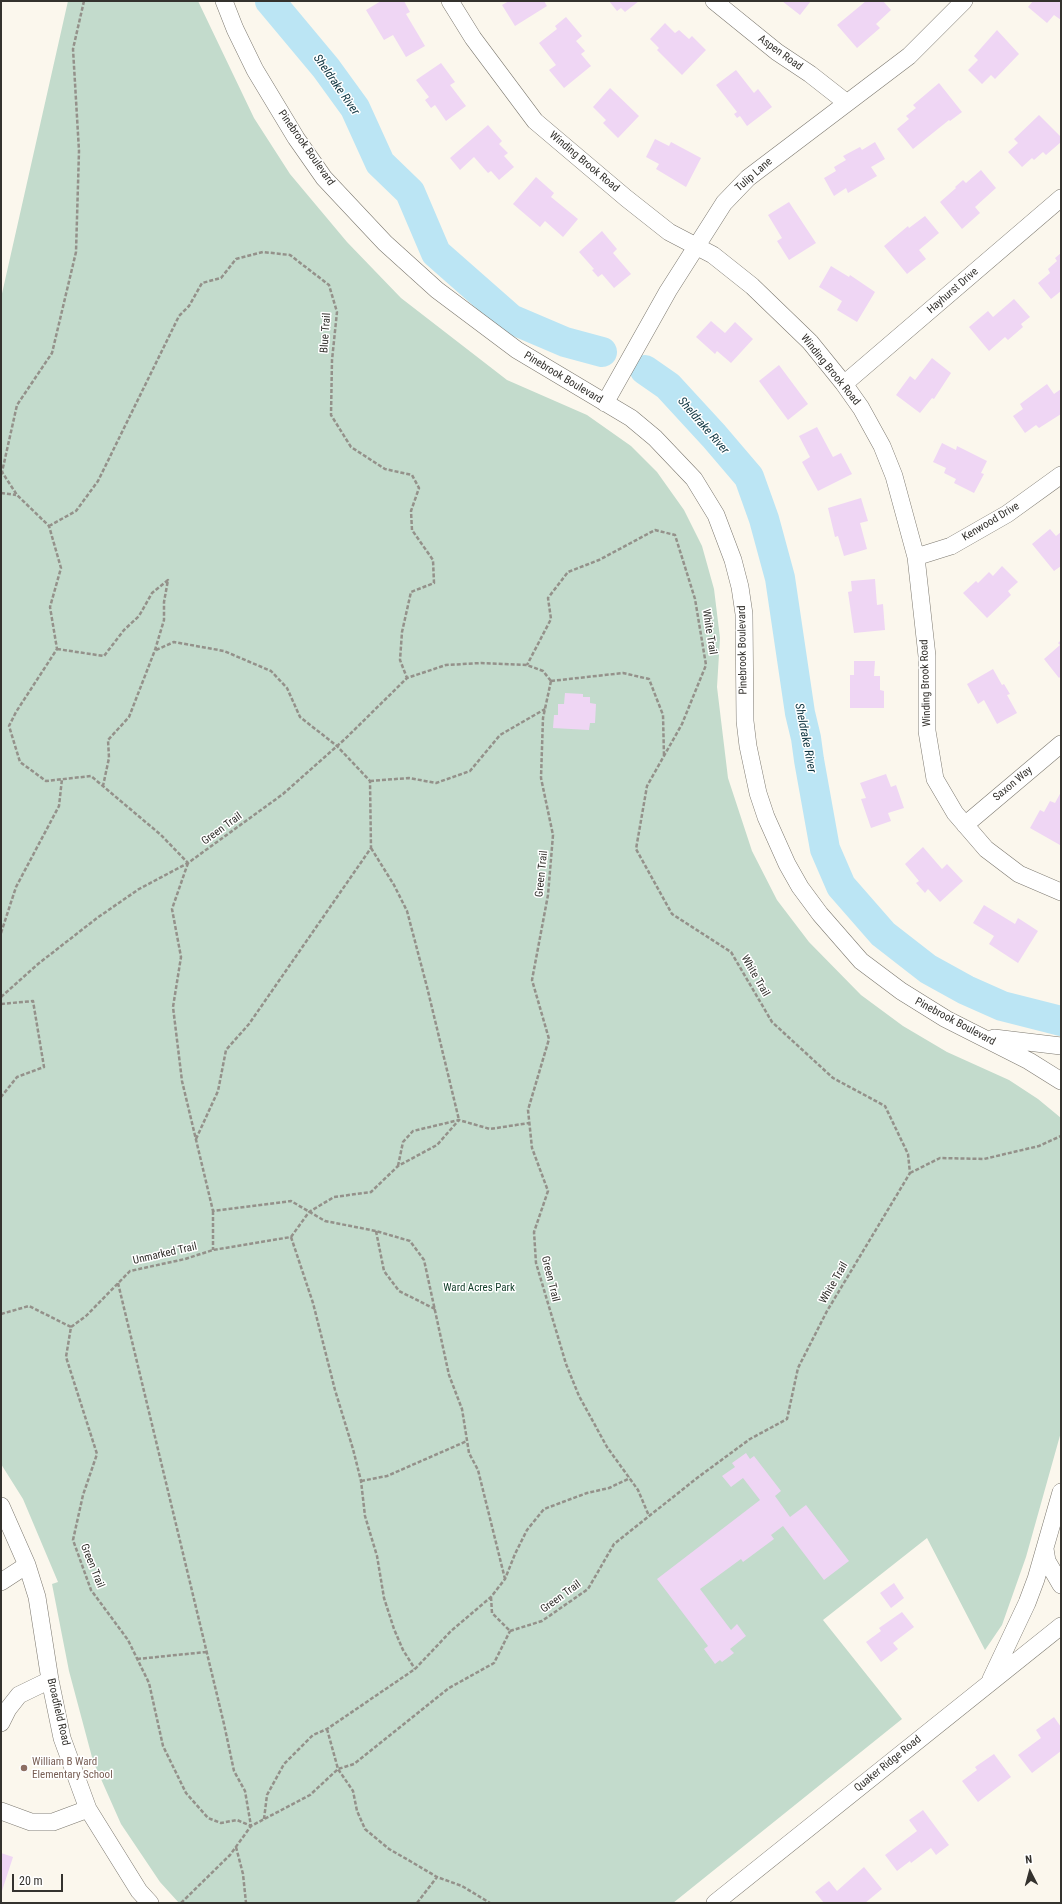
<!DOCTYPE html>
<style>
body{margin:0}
#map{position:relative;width:1062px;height:1904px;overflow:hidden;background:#fbf7ed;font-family:"Roboto Condensed",sans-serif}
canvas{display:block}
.frame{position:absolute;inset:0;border:2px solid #34322e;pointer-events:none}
.north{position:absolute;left:1010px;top:1852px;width:40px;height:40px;-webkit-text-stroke:3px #fff;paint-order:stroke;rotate:354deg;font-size:11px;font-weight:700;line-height:16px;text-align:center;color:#34322e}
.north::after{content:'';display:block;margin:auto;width:14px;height:18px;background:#34322e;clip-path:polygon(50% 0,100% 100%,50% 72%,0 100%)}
.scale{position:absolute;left:12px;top:1874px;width:51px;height:18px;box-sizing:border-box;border:2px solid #34322e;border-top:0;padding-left:5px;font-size:12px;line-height:14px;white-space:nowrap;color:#34322e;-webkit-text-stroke:3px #fff;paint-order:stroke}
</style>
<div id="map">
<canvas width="1062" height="1904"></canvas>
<div class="frame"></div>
<div class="north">N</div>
<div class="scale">20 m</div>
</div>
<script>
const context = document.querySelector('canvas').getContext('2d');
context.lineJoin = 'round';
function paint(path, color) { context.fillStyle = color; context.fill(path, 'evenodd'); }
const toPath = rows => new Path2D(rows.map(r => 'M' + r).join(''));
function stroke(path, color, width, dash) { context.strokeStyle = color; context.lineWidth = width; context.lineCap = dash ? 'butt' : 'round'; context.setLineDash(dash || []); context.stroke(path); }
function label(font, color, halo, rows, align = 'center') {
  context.font = font + ' "Roboto Condensed",sans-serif'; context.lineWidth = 3; context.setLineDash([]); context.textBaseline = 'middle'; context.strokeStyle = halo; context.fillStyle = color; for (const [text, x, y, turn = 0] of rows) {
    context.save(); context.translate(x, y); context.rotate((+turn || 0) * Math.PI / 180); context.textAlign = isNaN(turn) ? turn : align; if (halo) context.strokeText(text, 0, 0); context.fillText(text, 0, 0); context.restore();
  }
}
paint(toPath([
 [68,1,198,1,254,118,290,174,347,242,401,298,507,380,587,415,631,446,657,472,684,510,702,546,714,589,720,638,717,687,728,778,752,851,777,900,809,942,861,995,903,1026,947,1052,1009,1080,1038,1099,1061,1118,1061,1432,1026,1557,1002,1625,985,1650,927,1538,823,1620,902,1719,673,1903,179,1903,160,1882,121,1824,93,1761,69,1671,52,1584,58,1582,23,1499,1,1464,1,298]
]), '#c3dbcc');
stroke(toPath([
 [270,1,326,68,355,108,380,163,410,192,436,253,511,319,565,342,602,352],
 [645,370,668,386,714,436,749,477,764,519,780,578,800,713,806,738,809,760,825,849,841,886,883,934,928,969,966,990,1002,1006,1061,1021]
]), '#bbe5f4', 30);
paint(toPath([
 [381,1,404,1,410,12,406,14,425,46,406,57,393,35,384,40,366,10],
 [509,1,544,1,547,6,515,26,502,5],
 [609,1,639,1,625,12,621,8,617,11],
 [782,1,811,1,800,15],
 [866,1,883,1,891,10,876,24,880,28,857,48,837,25],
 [1033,1,1061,1,1061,20,1054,15,1047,23,1028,7],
 [566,17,582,36,576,41,585,51,581,54,591,66,564,88,549,70,556,65,539,43,557,29,555,26],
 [665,23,675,33,679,30,689,39,692,36,706,50,682,75,657,50,659,48,650,39],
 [997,30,1019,54,995,79,991,75,982,84,968,70,978,60,974,56],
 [441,63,455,82,450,85,466,106,446,121,435,105,431,108,425,100,429,97,416,80],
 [736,70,754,93,758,89,772,107,747,126,740,116,737,118,734,114,737,112,716,85],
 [939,83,962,112,950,121,949,120,913,149,897,129,909,119,906,116,916,108,913,105],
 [610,88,639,116,618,138,603,123,606,120,593,107],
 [1039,115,1061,137,1061,142,1046,155,1043,152,1034,160,1032,158,1022,167,1008,152,1018,143,1014,139],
 [488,125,502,141,499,144,508,153,504,156,514,167,499,180,491,171,488,173,474,157,460,170,450,158],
 [655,139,669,146,671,142,701,158,686,187,656,169,659,164,646,157],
 [875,142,885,159,871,167,877,176,848,193,846,188,834,196,824,178,836,171,834,167,846,160,843,156,860,147,862,150],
 [981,170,996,188,975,207,980,213,962,229,940,202,956,188,955,187,963,180,966,183],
 [536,177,554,193,551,197,578,219,563,237,545,221,540,227,513,204],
 [789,202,816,243,789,260,777,241,782,238,768,215],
 [925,216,939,233,919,250,926,259,907,274,884,246,908,226,909,228],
 [602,231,617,249,613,253,631,274,614,288,602,274,598,277,592,270,594,269,579,252],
 [1061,253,1061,291,1051,299,1038,283,1050,273,1048,269,1057,261,1055,258],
 [831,266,849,277,850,275,875,292,857,322,837,310,842,301,819,287],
 [1014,299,1030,317,1021,324,1023,327,1008,340,1005,337,989,351,969,327,988,311,993,317],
 [711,321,725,333,735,322,753,339,731,363,717,351,715,354,696,337],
 [932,358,951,373,934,399,932,398,920,413,896,395,910,376,915,380],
 [779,365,808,404,788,420,759,381],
 [1047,384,1054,394,1061,389,1061,414,1039,428,1036,425,1025,433,1013,416,1023,409,1020,404],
 [817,427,833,457,841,453,852,474,818,491,802,462,810,457,799,436],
 [942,443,956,450,957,446,987,461,981,473,984,474,974,493,954,483,956,479,944,473,946,468,933,462],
 [861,498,868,521,860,523,867,549,844,556,838,536,835,537,828,508],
 [1050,529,1056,536,1061,532,1061,566,1054,571,1032,544],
 [1002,566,1018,582,1008,591,1011,595,987,618,963,593,976,581,978,583,989,572,993,576],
 [875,579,877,605,883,604,885,630,854,633,848,592,852,591,851,581],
 [1061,640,1061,676,1059,678,1044,659,1060,645,1058,643],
 [854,661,875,661,874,676,880,676,880,690,884,691,884,708,850,708,850,675,854,675],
 [993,669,1002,685,1004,684,1010,694,1007,695,1017,713,997,724,984,700,978,704,967,684],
 [565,693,583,694,583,697,590,697,590,703,596,704,595,723,590,723,589,730,553,728,554,715,558,715,558,704,564,704],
 [886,774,891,787,896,785,904,808,888,813,891,821,871,828,861,799,866,798,860,783],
 [1061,792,1061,844,1060,845,1030,828,1040,810,1044,812,1050,801,1055,803],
 [923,847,942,869,947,864,963,881,940,902,928,889,925,893,916,883,919,881,905,864],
 [984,905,1015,924,1018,918,1038,931,1018,963,989,944,994,936,973,923],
 [746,1453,750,1459,754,1456,781,1491,775,1496,790,1517,806,1505,849,1561,824,1580,783,1526,771,1535,774,1539,743,1562,741,1559,700,1589,731,1630,737,1624,746,1636,730,1649,734,1653,722,1662,720,1660,715,1664,704,1649,708,1646,657,1579,760,1500,743,1478,731,1487,722,1476,735,1467,732,1463],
 [894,1583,904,1598,891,1608,880,1593],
 [902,1612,914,1627,893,1643,898,1649,881,1662,866,1642,881,1631,879,1628],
 [1054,1717,1061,1727,1061,1751,1032,1773,1018,1755,1041,1738,1036,1730],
 [994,1754,1011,1777,978,1802,962,1781,977,1770,975,1767],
 [923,1810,949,1845,936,1855,931,1848,911,1863,910,1861,897,1871,885,1855,917,1831,909,1820],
 [1,1853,13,1857,1,1894],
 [864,1867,882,1889,865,1903,824,1903,815,1892,829,1881,837,1891]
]), '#efd6f4');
const minor = toPath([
 [224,1,235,29,255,70,296,138,324,178,385,243,437,290,517,350,631,418,655,438,694,479,716,515,733,560,740,587,744,614,745,721,748,746,758,793,766,817,787,864,800,887,820,914,861,961,901,991,946,1019,1029,1061,1061,1081],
 [450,1,473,38,535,121,626,198,669,232,713,255,752,286,810,342,844,384,861,408,882,446,894,476,916,557,927,656,927,731,935,779,955,813,986,849,1019,874,1061,892],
 [714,1,777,52,810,74,847,103],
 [844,384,1061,198],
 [605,403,668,291,724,203,748,178,909,56,964,1],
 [916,557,951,546,1007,514,1061,475],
 [965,825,1061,744],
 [994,1038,1061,1046],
 [1,1506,27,1565,37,1597,50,1680,62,1738,88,1809,139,1891,150,1903],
 [1045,1549,1047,1561,1061,1585],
 [1,1582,27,1565],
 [991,1679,1027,1603,1036,1579,1061,1492],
 [1,1723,8,1709,19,1695,50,1680],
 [1,1811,31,1822,53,1822,88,1809],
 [715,1903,1061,1626]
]);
stroke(minor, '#7c786f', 18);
stroke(toPath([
 [84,1,73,49,79,151,76,252,52,353,17,405,2,472,17,495,49,526,61,568,50,607,57,649,16,712,9,726,20,762,46,781,91,776,161,835,188,863],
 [1,493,16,495],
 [49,526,76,511,98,481,179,316,189,306,202,283,221,278,236,259,263,252,290,255,329,285,337,312,332,360,331,415,351,447,385,469,412,475,419,488,411,511,412,530,433,560,434,583,411,592,402,632,400,660,407,678],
 [57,649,104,656,124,630,139,616,152,593,168,580,164,602,164,620,155,650,129,717,108,740,109,758,103,786],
 [156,650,174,642,224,651,271,671,287,688,300,717,337,746,370,781,371,848],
 [551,681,543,718,541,778,553,835,548,895,532,980,549,1039,528,1110,532,1148,548,1191,534,1232,536,1263,566,1364,579,1396,607,1447,638,1490,649,1516],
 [551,681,623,673,649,679,663,715,664,756],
 [370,781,409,778,436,783,470,771,500,735,545,709],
 [371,848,394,885,407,911,427,987,459,1120],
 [188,863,172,909,181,957,173,1007,182,1081,213,1211,291,1201,325,1221,376,1231,410,1241,424,1260,449,1375,462,1409,469,1453,478,1470,505,1579],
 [1,933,16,887,59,806,62,779],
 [1,997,38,964,97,918,139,889,188,863,283,794,345,739,407,678,446,665,481,663,527,665,543,671,551,681],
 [1,1004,33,1001,44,1067,17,1077,1,1097],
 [196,1139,218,1091,226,1050,249,1024,371,848],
 [398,1166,403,1142,413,1131,459,1120,490,1129,529,1123],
 [910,1173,940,1158,984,1159,1039,1146,1061,1136],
 [213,1211,213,1250],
 [376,1231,384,1271,399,1291,435,1309],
 [291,1237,313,1303,335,1390,353,1449,361,1481,365,1516,377,1556,384,1598,394,1629,403,1650,415,1669],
 [291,1237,309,1212,334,1197,371,1192,398,1166,437,1145,459,1120],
 [118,1283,224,1724,234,1771,245,1791,251,1826],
 [1,1314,29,1306,71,1327,66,1357,97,1454,83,1495,73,1540,91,1590,128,1640,149,1683,163,1746,186,1793,208,1818,221,1823,237,1820,251,1826],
 [71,1327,86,1316,130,1271,185,1259,213,1250,291,1237],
 [361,1481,387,1476,467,1441],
 [491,1597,492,1613,510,1631],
 [510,1631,542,1621,588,1589,614,1544,697,1478,750,1439,787,1419,798,1368,827,1311,910,1173,908,1154,885,1106,833,1078,772,1022,731,952,672,914,636,849,647,786,682,724,706,665,695,599,675,535,655,530,599,560,568,572,548,598,551,619,527,665],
 [137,1659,206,1652],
 [327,1729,338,1769,353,1791,357,1811,365,1829,389,1849,410,1861,437,1877,462,1886,490,1903],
 [264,1819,267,1795,284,1764,313,1735,327,1729,415,1669,451,1631,491,1597,505,1579,515,1554,527,1530,544,1509,587,1493,609,1488,630,1478],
 [236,1847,243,1874,246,1903],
 [181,1903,230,1855,251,1826,310,1795,338,1769,354,1764,449,1688,494,1663,510,1631],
 [417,1903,437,1877]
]), '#94918a', 2.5, [4, 2]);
stroke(minor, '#fff', 17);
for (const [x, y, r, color] of [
 [24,1768,4,"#8d6e63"]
]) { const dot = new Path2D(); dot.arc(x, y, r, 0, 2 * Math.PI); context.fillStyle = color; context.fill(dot); stroke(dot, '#fff', 1.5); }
label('11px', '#34322e', '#fff', [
 ["Aspen Road",780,53,36],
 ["Pinebrook Boulevard",306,148,55],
 ["Winding Brook Road",584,162,40],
 ["Tulip Lane",754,175,-41],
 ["Hayhurst Drive",953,291,-41],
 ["Blue Trail",326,333,-86],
 ["Winding Brook Road",830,370,51],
 ["Pinebrook Boulevard",563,378,31],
 ["Kenwood Drive",991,522,-31],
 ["White Trail",709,632,81],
 ["Pinebrook Boulevard",743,650,-91],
 ["Winding Brook Road",926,683,-92],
 ["Saxon Way",1013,784,-40],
 ["Green Trail",222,829,-36],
 ["Green Trail",542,874,-84],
 ["White Trail",755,976,60],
 ["Pinebrook Boulevard",955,1022,28],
 ["Unmarked Trail",165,1254,-13],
 ["Green Trail",550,1279,76],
 ["White Trail",834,1283,-60],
 ["Green Trail",92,1566,68],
 ["Green Trail",561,1597,-36],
 ["Broadfield Road",58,1712,77],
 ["Quaker Ridge Road",888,1764,-39]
]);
label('11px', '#0e3b26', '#fff', [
 ["Ward Acres Park",479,1288]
]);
label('11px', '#785e54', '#fff', [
 ["William B Ward",32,1762],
 ["Elementary School",32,1775]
], 'left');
label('italic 12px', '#0e3440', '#fff', [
 ["Sheldrake River",336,85,55],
 ["Sheldrake River",703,426,49],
 ["Sheldrake River",805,738,79]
]);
</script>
